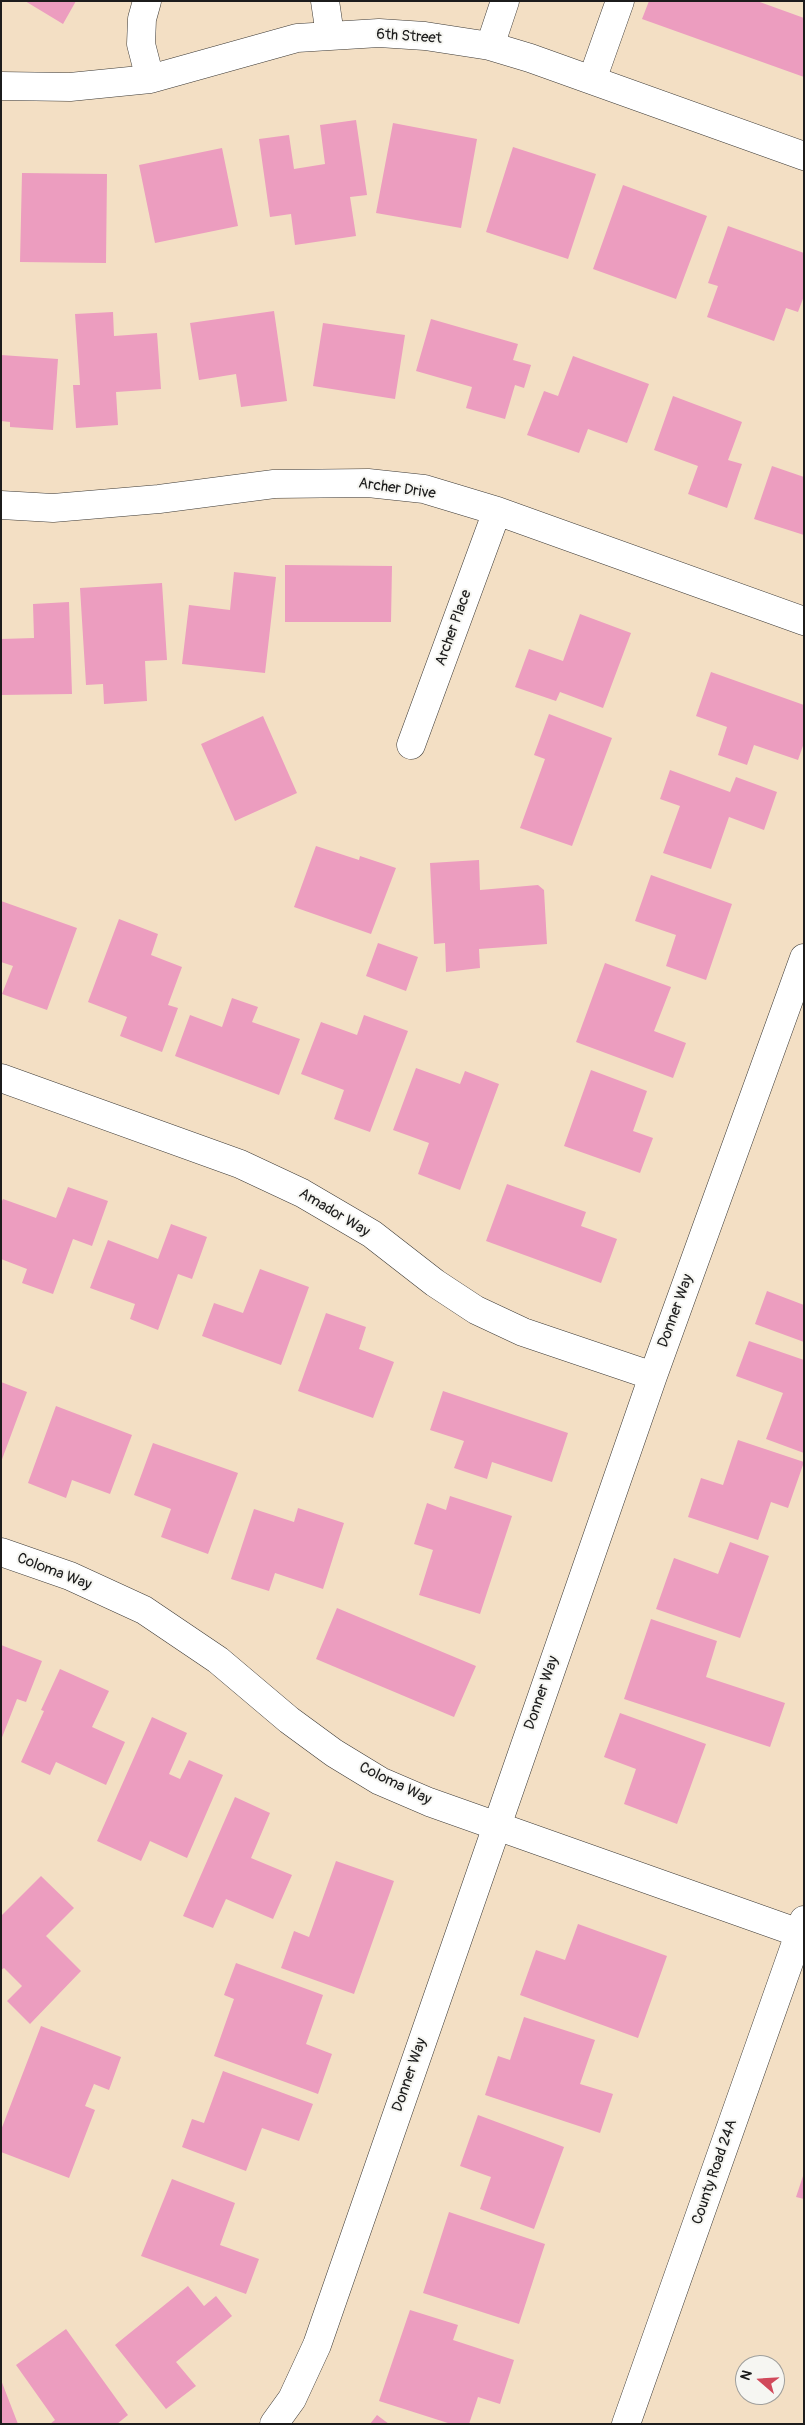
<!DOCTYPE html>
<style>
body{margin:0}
#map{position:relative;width:805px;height:2425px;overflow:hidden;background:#f3dfc4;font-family:Pangolin,sans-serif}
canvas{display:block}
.frame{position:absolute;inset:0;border:2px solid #1c1c1c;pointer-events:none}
.north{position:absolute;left:735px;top:2355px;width:50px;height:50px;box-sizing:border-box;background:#f6f6f2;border:1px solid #9f9f9c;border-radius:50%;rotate:289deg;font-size:14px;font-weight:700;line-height:20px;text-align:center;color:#1c1c1c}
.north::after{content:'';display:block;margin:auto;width:18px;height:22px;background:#d1495b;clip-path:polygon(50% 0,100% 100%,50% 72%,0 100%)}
</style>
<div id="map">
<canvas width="805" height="2425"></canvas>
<div class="frame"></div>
<div class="north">N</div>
</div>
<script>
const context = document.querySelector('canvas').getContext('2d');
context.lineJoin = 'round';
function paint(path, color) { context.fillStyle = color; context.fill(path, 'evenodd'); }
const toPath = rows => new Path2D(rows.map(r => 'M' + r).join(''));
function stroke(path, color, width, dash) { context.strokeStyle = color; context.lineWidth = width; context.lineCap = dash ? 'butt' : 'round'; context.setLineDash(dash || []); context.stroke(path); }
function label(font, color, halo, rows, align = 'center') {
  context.font = font + ' Pangolin,sans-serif'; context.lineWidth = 4; context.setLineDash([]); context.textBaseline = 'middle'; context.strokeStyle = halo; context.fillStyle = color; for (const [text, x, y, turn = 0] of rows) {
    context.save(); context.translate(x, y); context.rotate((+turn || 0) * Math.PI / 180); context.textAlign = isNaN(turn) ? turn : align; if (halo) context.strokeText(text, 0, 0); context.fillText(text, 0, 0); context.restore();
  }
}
paint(toPath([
 [25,1,76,1,63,24],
 [649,1,757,1,804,18,804,77,642,19],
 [356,120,367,195,350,197,356,236,295,245,291,214,270,217,259,139,289,135,294,169,325,164,320,125],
 [393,123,477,139,461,228,376,213],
 [513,147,596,174,568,259,486,232],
 [222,148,238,226,155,243,139,165],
 [22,173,107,174,106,263,20,262],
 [623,185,707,216,676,299,593,269],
 [728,226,804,253,804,296,798,312,786,308,774,341,707,317,718,286,708,283],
 [274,311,287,401,241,407,236,374,199,380,190,323],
 [113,312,114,336,157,333,161,389,116,392,118,425,76,428,73,385,80,385,75,314],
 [431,319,518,344,513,360,531,365,524,388,515,385,505,419,466,408,472,387,416,371],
 [323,323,405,335,395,399,313,386],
 [1,355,58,359,53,430,10,427,10,422,1,421],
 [573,356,649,384,627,443,588,429,579,453,527,435,544,391,558,396],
 [673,396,742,422,728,460,742,464,727,508,688,494,698,466,654,450],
 [772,466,804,477,804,535,754,519],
 [285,565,392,566,391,622,285,622],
 [234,572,276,577,265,673,182,664,189,605,230,610],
 [162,583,167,660,145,661,147,701,104,704,103,684,86,685,80,588],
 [69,602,72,694,1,695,1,639,34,638,33,604],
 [580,614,631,633,603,708,560,692,556,701,515,687,529,649,563,661],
 [711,672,804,705,804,743,798,760,754,745,747,765,718,755,727,727,696,716],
 [549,714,612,738,572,846,520,828,545,759,534,755],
 [263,716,297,793,235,821,201,744],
 [670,770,730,792,736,777,777,792,764,830,729,817,711,869,663,853,680,806,660,799],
 [316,846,359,860,360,856,396,868,371,934,294,907],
 [479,860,480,890,538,885,544,890,547,944,479,949,480,968,446,972,445,943,434,944,430,863],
 [651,875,732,904,706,980,666,966,676,935,635,921],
 [1,901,77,928,47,1010,2,994,13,966,1,962],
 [119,919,158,934,151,955,182,967,168,1005,178,1008,162,1052,120,1036,127,1017,88,1002],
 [378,943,418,957,406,991,366,976],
 [605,963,671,987,654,1031,686,1043,673,1078,576,1042],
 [232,998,258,1007,252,1022,300,1039,279,1095,175,1056,190,1015,222,1027],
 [364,1015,408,1031,370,1132,334,1119,344,1090,301,1074,321,1022,357,1035],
 [416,1068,460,1084,465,1071,499,1084,460,1190,418,1174,429,1143,393,1130],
 [591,1070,647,1091,633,1131,653,1138,640,1173,564,1146],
 [507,1184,586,1212,581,1226,617,1239,601,1283,486,1241],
 [68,1187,108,1201,92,1246,73,1239,53,1294,22,1283,27,1269,1,1259,1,1203,3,1199,56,1218],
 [171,1224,207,1237,192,1279,178,1274,158,1330,130,1319,135,1304,90,1288,108,1240,158,1259],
 [260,1269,309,1287,281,1365,202,1336,214,1303,243,1313],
 [767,1291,804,1305,804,1342,755,1324],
 [326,1313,366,1327,359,1349,394,1362,373,1418,298,1391],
 [749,1341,804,1360,804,1453,766,1439,783,1393,736,1376],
 [1,1382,27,1392,1,1462],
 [443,1391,568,1433,552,1482,492,1462,487,1479,454,1468,464,1441,430,1430],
 [56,1406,132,1435,110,1494,72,1480,66,1498,28,1483],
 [738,1440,804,1462,788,1508,771,1502,758,1540,688,1517,701,1478,723,1485],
 [153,1443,238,1473,208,1554,161,1537,171,1509,134,1495],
 [450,1496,512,1516,480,1614,419,1595,433,1550,414,1544,427,1503,446,1510],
 [298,1508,344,1523,323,1589,275,1573,269,1591,231,1579,254,1509,294,1522],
 [730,1542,769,1556,740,1638,656,1609,674,1558,718,1574],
 [337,1608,476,1666,454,1717,316,1659],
 [651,1619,717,1641,706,1677,785,1703,770,1747,624,1699],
 [1,1645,42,1661,26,1702,17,1699,1,1740],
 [60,1669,109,1691,92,1727,125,1742,106,1785,56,1762,50,1775,21,1762,44,1711,41,1710],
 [620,1713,706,1744,677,1824,624,1804,636,1769,604,1757],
 [152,1717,187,1733,169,1774,180,1779,189,1760,223,1775,187,1858,150,1841,141,1861,97,1841],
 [235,1797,270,1813,251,1858,292,1875,273,1919,226,1899,213,1928,183,1916],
 [336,1861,394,1881,354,1994,281,1968,294,1931,309,1937],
 [41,1876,74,1908,46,1936,81,1971,30,2024,7,2001,22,1986,4,1968,1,1970,1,1916],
 [578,1924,667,1956,638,2038,520,1995,536,1950,565,1960],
 [236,1963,323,1995,306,2044,332,2054,318,2094,214,2056,234,1999,224,1995],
 [524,2017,595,2040,580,2084,613,2094,600,2133,485,2095,498,2056,510,2060],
 [41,2026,121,2057,109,2090,94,2084,85,2106,95,2110,69,2178,1,2152,1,2130],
 [223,2071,313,2104,299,2141,262,2128,246,2171,182,2147,192,2119,204,2123],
 [478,2115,564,2147,534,2229,480,2209,491,2177,460,2166],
 [804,2173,804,2199,796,2197],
 [172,2179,235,2203,220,2245,259,2259,246,2294,141,2256],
 [449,2212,545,2244,519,2324,423,2293],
 [188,2286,204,2306,216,2296,232,2316,176,2362,196,2386,166,2409,115,2345],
 [410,2310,458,2325,453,2340,514,2360,500,2404,478,2397,469,2424,451,2424,379,2401],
 [66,2329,128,2415,117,2424,50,2424,55,2420,16,2365],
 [1,2380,18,2424,1,2424],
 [377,2415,389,2424,370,2424]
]), '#ec9dbf');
const minor = toPath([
 [147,1,142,19,141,44,150,79],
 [325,1,330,35],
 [490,46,505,1],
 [592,80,620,1],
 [1,86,70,87,150,79,297,38,379,33,425,36,490,46,530,58,804,156],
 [1,505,53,508,159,499,274,484,368,483,424,489,497,511,804,621],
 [411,745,497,511],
 [1,1078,240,1164,302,1193,372,1234,435,1283,476,1310,523,1332,653,1376],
 [1,1552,70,1576,144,1610,218,1660,289,1720,334,1753,380,1781,429,1802,799,1933],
 [274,2424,292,2399,317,2345,653,1376,804,958],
 [626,2424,804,1920]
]);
stroke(minor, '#3c3935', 29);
stroke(minor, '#fff', 28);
label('15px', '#1c1c1c', '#f6f6f2', [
 ["6th Street",409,37,4],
 ["Archer Drive",397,489,8],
 ["Archer Place",454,628,-70],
 ["Amador Way",334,1213,31],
 ["Donner Way",676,1311,-70],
 ["Coloma Way",54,1572,21],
 ["Donner Way",542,1693,-71],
 ["Coloma Way",395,1784,26],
 ["Donner Way",410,2075,-71],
 ["County Road 24A",715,2172,-71]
]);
</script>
